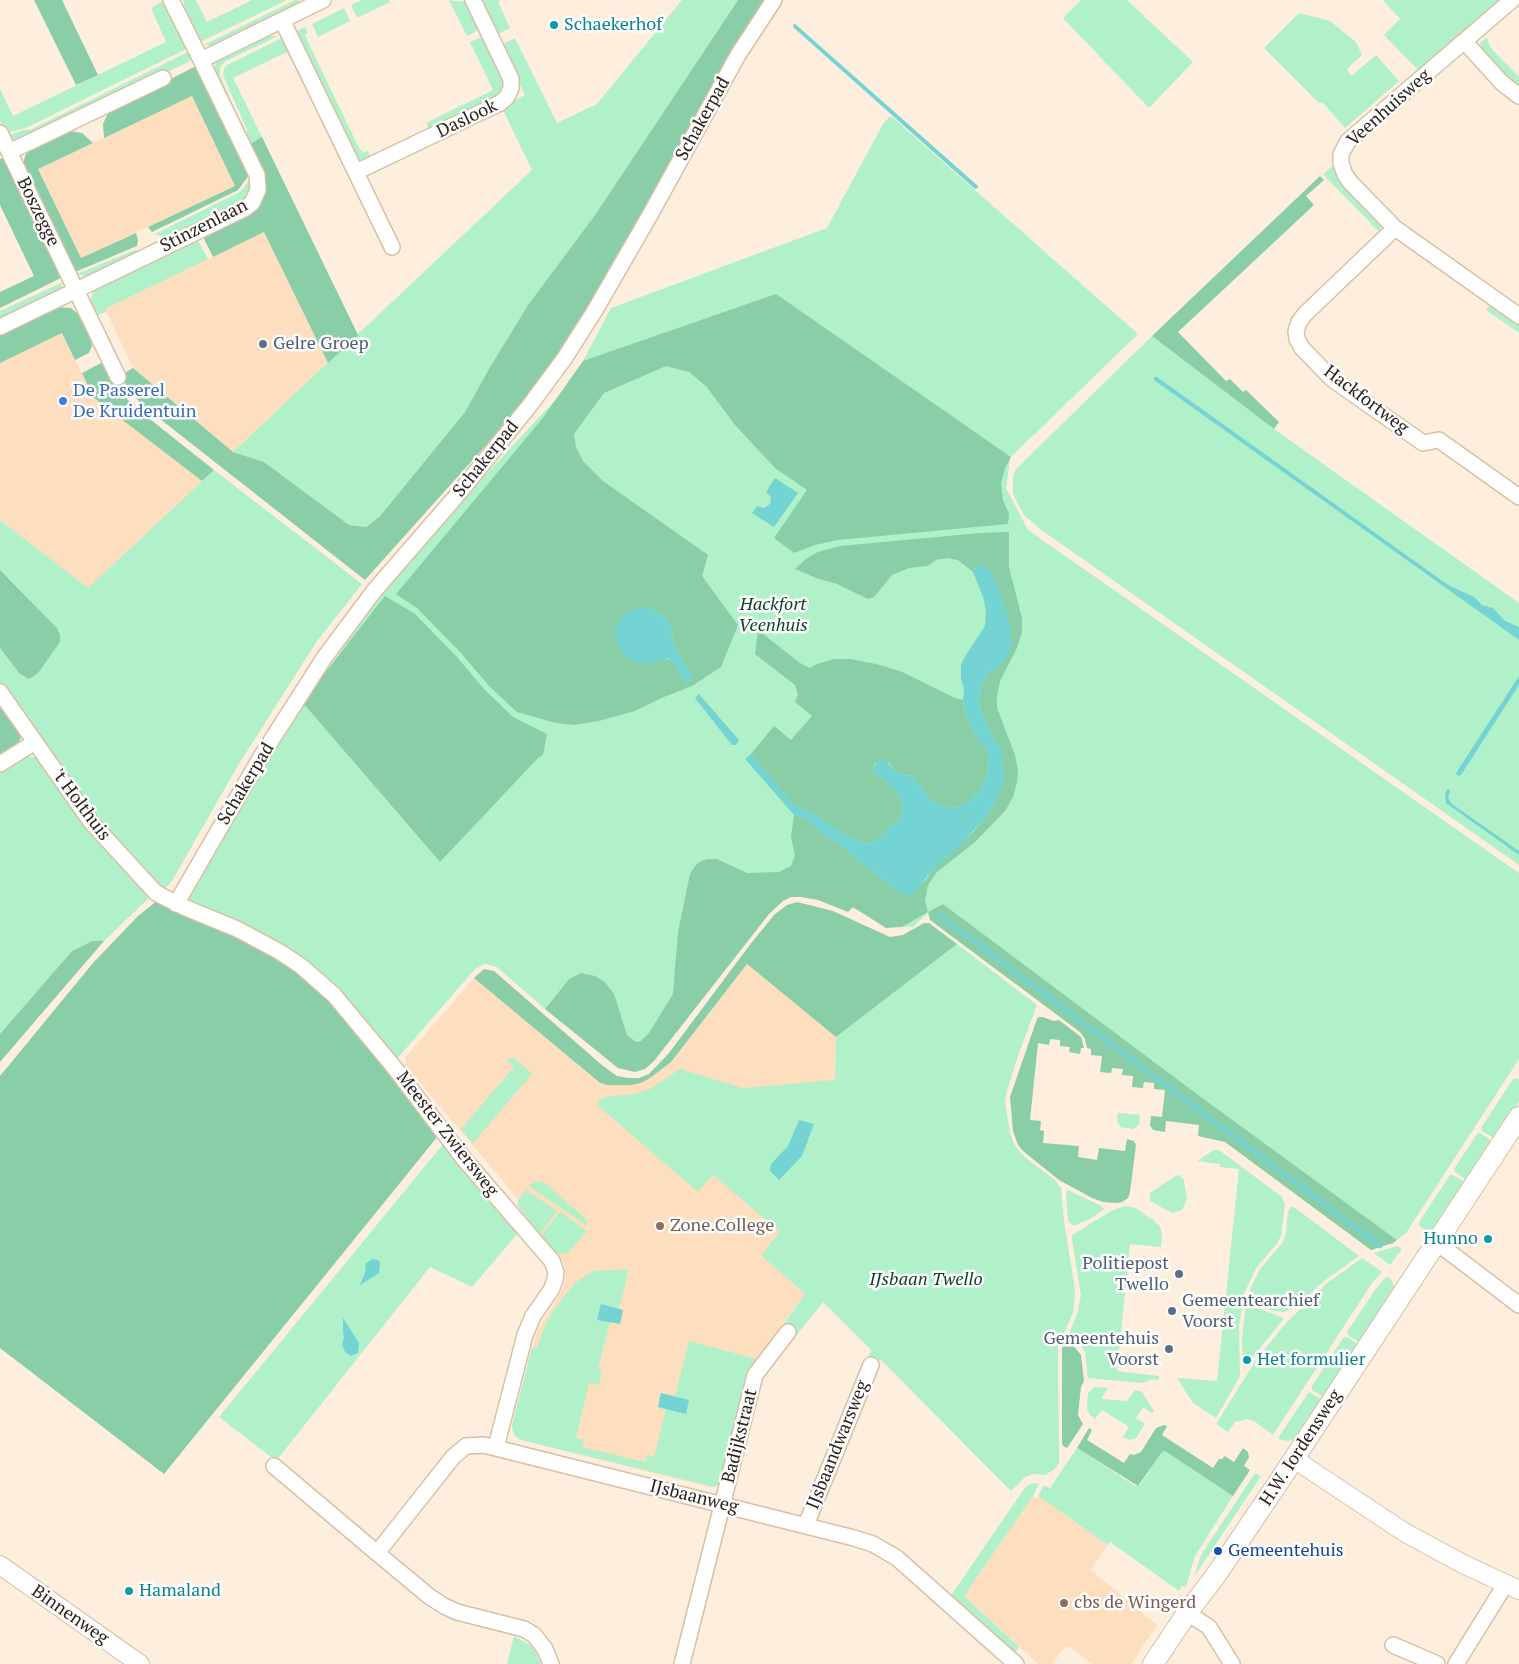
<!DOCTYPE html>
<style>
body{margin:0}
canvas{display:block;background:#fdeede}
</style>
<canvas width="1519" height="1664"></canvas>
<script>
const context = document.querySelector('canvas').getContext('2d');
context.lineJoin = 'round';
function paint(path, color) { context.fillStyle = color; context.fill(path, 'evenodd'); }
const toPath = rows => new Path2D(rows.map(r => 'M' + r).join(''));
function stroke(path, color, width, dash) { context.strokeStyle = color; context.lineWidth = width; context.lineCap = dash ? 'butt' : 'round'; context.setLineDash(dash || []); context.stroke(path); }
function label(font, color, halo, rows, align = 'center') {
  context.font = font + ' "PT Serif",serif'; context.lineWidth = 5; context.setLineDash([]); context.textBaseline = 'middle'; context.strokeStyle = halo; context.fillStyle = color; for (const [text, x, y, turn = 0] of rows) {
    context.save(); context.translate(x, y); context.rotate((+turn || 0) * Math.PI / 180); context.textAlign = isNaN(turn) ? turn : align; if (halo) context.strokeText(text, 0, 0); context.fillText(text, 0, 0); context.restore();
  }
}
paint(toPath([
 [192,96,235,186,81,258,38,169],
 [264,232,328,363,233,452,133,368,105,309],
 [62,333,94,398,202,481,88,589,0,520,0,363],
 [747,964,836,1037,834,1139,784,1275,805,1294,748,1371,720,1483,715,1487,710,1487,521,1440,514,1435,512,1425,537,1332,564,1287,566,1278,564,1264,557,1253,519,1209,518,1199,406,1066,405,1058,474,978,599,1083,607,1085,631,1085,650,1078,671,1062],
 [1033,1496,1037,1499,1038,1496,1108,1545,1091,1570,1157,1625,1131,1664,1093,1664,1070,1647,1065,1647,1052,1664,1038,1664,964,1596]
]), '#fddebe');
paint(toPath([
 [165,0,188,48,28,127,6,133,0,121,0,89,13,116,166,42,151,8],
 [183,0,196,0,207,22,252,0,287,0,200,42,181,6,184,4],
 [295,0,298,0,300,5,215,46,204,45],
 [361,0,389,0,390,2,357,18,351,5],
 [449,0,461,2,466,0,481,29,467,36],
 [479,0,501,0,498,2,510,28,496,35],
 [682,0,738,0,595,215,528,305,490,367,465,412,380,516,365,527,349,525,264,462,233,452,532,170,503,110,474,124,472,122,525,95,501,45,515,38,557,123,597,104],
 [1081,0,1127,0,1193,62,1149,108,1063,18],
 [1383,0,1499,0,1470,28,1419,71,1384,35,1400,19],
 [344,8,350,21,318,37,312,24],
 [1299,13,1330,21,1356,42,1362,55,1347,69,1351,76,1376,55,1399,81,1345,128,1322,102,1319,103,1264,48],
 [305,27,308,33,305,34,308,42,359,148,363,152,368,151,372,160,363,161,357,158,294,33],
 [264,36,278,36,226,61,220,67,220,76,244,131,214,69,217,59],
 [484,36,505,83,499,97,430,131,426,123,493,90,470,42],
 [1487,37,1490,47,1519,77,1519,89,1485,55,1480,44,1481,42],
 [282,38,295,60,292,62,287,52,233,78,262,137,248,145,247,130,223,75,224,69,227,65],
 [190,51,192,59,190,61,161,75,17,141,8,136,23,130,30,130],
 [889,117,892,117,1138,334,1011,457,965,425,1010,459,1006,488,1028,530,1519,873,1519,1059,1406,1233,1397,1240,1205,1100,943,904,930,911,913,927,888,926,826,894,799,888,773,901,645,1062,622,1042,611,990,605,982,595,976,569,979,545,1009,497,967,485,964,475,969,395,1061,191,904,189,900,189,892,302,702,440,862,451,850,315,690,389,579,595,357,583,361,611,308,827,228,883,124],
 [1334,165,1338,177,1382,224,1379,232,1323,174],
 [252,177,253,181,248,200,169,238,155,234,240,192],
 [193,240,199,242,208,259,105,309,106,312,95,316,90,301,94,289],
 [137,249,133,255,90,277,77,274],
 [63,282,60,290,0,322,0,311],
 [1490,304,1519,325,1519,333,1486,310],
 [1152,336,1274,429,1519,603,1519,865,1040,529,1024,515,1013,494,1013,476,1016,469],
 [214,470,362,584,317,641,237,767,172,881,162,892,97,818,0,685,0,648,19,673,57,628,0,570,0,520,88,588],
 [27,756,39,758,152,895,104,941,92,941,72,951,0,1034,0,771],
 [957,944,1037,1005,1018,1056,1007,1091,1005,1102,1010,1133,1015,1146,1027,1159,1055,1180,1061,1188,1064,1221,1074,1283,1075,1294,1073,1313,1058,1346,1059,1463,1055,1469,1045,1475,1032,1474,1025,1477,1011,1491,880,1359,877,1366,866,1361,871,1350,823,1302,795,1337,782,1326,805,1294,761,1255,780,1232,713,1175,698,1192,596,1104,604,1097,634,1094,650,1089,680,1069,743,1088,835,1080,836,1037],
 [514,1057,532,1074,473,1143,461,1129,514,1067,506,1060],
 [1516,1078,1519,1080,1519,1102,1495,1139,1482,1131,1481,1128,1513,1079],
 [1118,1113,1140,1115,1139,1125,1133,1129,1121,1127,1117,1121],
 [1480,1133,1493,1142,1467,1180,1455,1172,1454,1169,1477,1134],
 [444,1143,519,1232,472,1287,430,1267,276,1461,219,1417],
 [1214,1150,1219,1150,1282,1197,1285,1204,1281,1236,1276,1245,1256,1268,1244,1294,1239,1326,1240,1376,1216,1418,1193,1403,1177,1378,1217,1381,1239,1169,1220,1167,1220,1164,1197,1161],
 [1180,1175,1184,1180,1187,1199,1182,1210,1172,1213,1150,1201,1150,1193,1176,1176],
 [1450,1175,1453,1175,1466,1183,1432,1234,1420,1227,1419,1222],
 [536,1181,545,1183,585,1218,587,1226,529,1186],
 [526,1190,557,1211,540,1234,518,1206,518,1200],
 [1068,1190,1103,1207,1104,1209,1090,1219,1076,1225,1072,1225,1068,1220,1066,1192],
 [1125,1206,1136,1208,1151,1219,1152,1218,1160,1227,1162,1234,1161,1247,1130,1244,1117,1371,1159,1376,1158,1380,1152,1379,1144,1383,1088,1378,1085,1352,1079,1343,1069,1334,1077,1314,1081,1295,1072,1240,1072,1235,1113,1210],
 [1291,1207,1294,1207,1359,1256,1324,1281,1297,1306,1285,1312,1273,1311,1259,1305,1252,1297,1250,1289,1260,1269,1283,1242,1286,1233,1288,1212],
 [560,1212,587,1231,569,1252,563,1255,557,1253,541,1236],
 [1397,1246,1402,1249,1390,1265,1374,1253],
 [1362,1258,1382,1272,1372,1283,1273,1435,1254,1421,1247,1419,1235,1422,1228,1432,1216,1424,1256,1360,1286,1323,1326,1284],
 [629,1269,619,1309,623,1310,620,1324,610,1322,610,1323,598,1369,602,1371,599,1385,589,1383,576,1438,584,1440,582,1447,645,1462,647,1455,654,1457,666,1410,658,1407,661,1393,675,1396,689,1341,756,1359,748,1371,720,1483,715,1487,521,1440,516,1437,513,1432,512,1425,532,1347,537,1348,544,1327,554,1309,575,1283,593,1271],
 [1387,1276,1391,1280,1395,1288,1361,1343,1348,1335,1347,1332,1375,1290],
 [1249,1300,1262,1310,1284,1318,1245,1367,1243,1365,1242,1338,1246,1303],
 [1347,1337,1359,1345,1325,1398,1312,1390,1312,1386,1343,1338],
 [1094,1387,1108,1388,1101,1399,1127,1401,1135,1390,1142,1392,1154,1411,1152,1413,1143,1407,1136,1418,1145,1424,1136,1438,1130,1440,1123,1437,1129,1427,1102,1410,1095,1419,1090,1415,1087,1409,1088,1393],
 [1309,1392,1323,1400,1295,1439,1289,1441,1281,1440,1278,1438],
 [1077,1448,1135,1486,1140,1485,1162,1451,1165,1451,1233,1496,1195,1556,1186,1587,1182,1586,1179,1591,1110,1542,1108,1545,1038,1496,1044,1485,1050,1488],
 [1255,1473,1261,1476,1194,1577,1201,1555],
 [1039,1483,1033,1496,964,1596,1019,1647,1013,1654,950,1597,1024,1489,1030,1484],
 [514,1636,530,1645,535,1650,541,1664,507,1664]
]), '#b0f1ca');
paint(toPath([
 [34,0,62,0,98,75,76,85],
 [738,0,765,0,566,344,531,395,365,580,141,404,127,386,121,375,133,368,233,452,264,462,349,525,366,527,380,516,465,412,490,367,528,305,595,215],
 [194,67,197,67,250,174,238,190,152,232,148,227,235,186,192,96,104,138,103,124,109,111],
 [70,131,82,133,93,143,38,169,81,258,136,233,138,240,137,246,75,272,23,165,25,156,29,151],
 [262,137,358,335,328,363,264,232,213,257,204,239,206,234,256,207,248,145],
 [5,157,63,277,0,308,0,292,34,276,0,205,0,159],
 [1320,176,1324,180,1306,196,1314,205,1178,332,1226,381,1230,379,1243,392,1246,390,1279,422,1274,429,1152,336],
 [776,294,1011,457,1005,468,1001,483,1003,500,1009,514,1008,524,838,540,815,545,794,553,774,538,807,490,775,468,735,425,706,386,689,372,666,366,604,393,574,434,576,447,583,461,603,481,708,555,702,576,738,625,721,667,692,686,664,697,635,711,599,721,574,725,556,723,517,712,489,686,461,653,417,608,396,594,542,419,583,361],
 [641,608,650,608,665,617,670,625,675,646,693,679,686,683,671,660,663,658],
 [57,307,71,308,78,314,91,340,92,346,89,353,75,360,62,333,0,363,0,333],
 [103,362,128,400,136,408,214,470,202,481,94,398,82,373],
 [1009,532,1009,567,1022,618,1022,633,1017,648,1000,681,997,696,997,708,1015,755,1018,770,1017,782,1013,797,1005,811,975,842,937,872,928,885,925,900,928,912,943,904,1205,1100,1397,1240,1393,1243,1371,1250,1225,1142,1198,1136,1199,1125,1166,1121,1165,1132,1153,1130,1150,1125,1151,1116,1162,1117,1165,1090,1154,1089,1154,1083,1144,1082,1143,1088,1132,1087,1133,1076,1122,1075,1123,1069,1112,1068,1111,1073,1100,1072,1102,1056,1091,1055,1091,1049,1087,1048,1085,1039,1080,1032,930,920,928,912,902,927,886,928,853,907,848,912,818,900,801,897,791,897,783,901,769,914,654,1061,645,1069,635,1072,618,1068,545,1009,569,979,581,973,595,976,605,982,614,994,627,1035,636,1042,641,1041,649,1033,673,994,678,932,690,874,695,866,701,861,708,859,717,859,747,873,779,872,791,866,795,855,791,837,794,815,808,820,824,835,839,844,855,858,905,896,926,880,932,870,973,832,987,816,996,800,1000,746,990,732,978,703,981,687,988,674,1005,660,976,567,973,572,958,560,947,558,936,560,927,566,909,568,892,575,874,597,868,599,837,584,819,579,795,569,807,558,818,552,840,546,980,533],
 [0,570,57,628,60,635,60,642,38,673,29,679,19,673,0,648],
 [385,596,415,614,456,656,484,689,513,717,547,734,543,755,538,758,440,862,302,702],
 [758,630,800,663,810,668,817,664,834,659,850,659,876,664,900,671,955,698,963,700,965,713,972,729,985,747,989,755,988,772,982,786,972,799,957,808,941,806,929,797,912,776,904,775,895,771,889,763,875,763,873,768,875,773,895,790,902,802,902,811,897,823,890,826,880,838,868,844,854,840,825,822,818,815,799,808,791,802,753,756,750,755,774,726,791,740,812,716,795,702,798,695,795,685,755,654],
 [0,704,20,733,21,737,17,746,0,757],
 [158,900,278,955,337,1006,438,1136,164,1474,0,1348,0,1076,93,963,138,916],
 [797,902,833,911,890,937,903,935,924,923,929,923,957,944,836,1037,747,964,671,1062,650,1078,641,1083,631,1085,607,1085,600,1083,474,978,484,969,494,971,603,1066,617,1076,628,1078,639,1078,649,1074,669,1053,749,946,774,915,787,905],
 [92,941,104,941,0,1062,0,1034,72,951],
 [1039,1017,1043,1017,1053,1021,1059,1020,1081,1037,1084,1048,1081,1048,1080,1054,1069,1052,1070,1047,1060,1046,1060,1040,1050,1039,1049,1045,1038,1043,1030,1120,1041,1121,1040,1130,1044,1131,1043,1143,1079,1146,1078,1157,1097,1160,1099,1148,1125,1151,1127,1139,1134,1141,1136,1145,1130,1192,1128,1198,1122,1202,1117,1203,1103,1202,1092,1198,1059,1180,1023,1151,1018,1145,1013,1131,1010,1097,1037,1019],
 [1066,1343,1072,1344,1081,1355,1084,1381,1081,1387,1078,1415,1083,1424,1067,1448,1063,1446,1062,1443,1062,1348],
 [1164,1425,1167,1426,1162,1435,1213,1468,1219,1459,1222,1459,1225,1456,1234,1462,1243,1448,1248,1452,1249,1457,1244,1466,1250,1470,1233,1496,1165,1451,1162,1452,1138,1486,1077,1448,1089,1428,1092,1430,1087,1440,1124,1463,1130,1454,1134,1455,1141,1452,1156,1428]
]), '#89cea6');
paint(toPath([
 [794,23,978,186,978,188,975,189,793,27],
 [1154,377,1157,377,1448,585,1474,597,1482,605,1493,608,1505,621,1519,627,1519,640,1154,380],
 [775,478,798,493,774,527,752,513,757,506,764,508,770,504,771,497,766,492],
 [979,564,988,568,997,582,1010,624,1011,648,1005,660,988,674,981,687,978,703,990,732,1000,746,1003,760,1004,781,996,800,987,816,952,853,932,870,917,890,911,895,905,896,855,858,839,844,824,835,808,820,794,815,746,760,746,758,750,755,753,756,791,802,799,808,818,815,825,822,854,840,867,844,880,838,890,826,897,823,902,811,902,802,895,790,875,773,873,768,879,760,885,760,895,771,904,775,912,776,929,797,941,806,957,808,972,799,982,786,988,772,989,756,985,747,972,729,965,713,963,700,964,689,961,679,961,665,964,658,985,626,986,611,983,597,973,572],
 [641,608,650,608,665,617,670,625,675,646,693,679,686,683,671,660,667,658,649,664,638,664,624,656,616,642,615,632,618,623,623,617,632,610],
 [1519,676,1519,685,1461,775,1458,776,1456,773],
 [699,694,739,740,736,745,732,745,695,698],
 [1449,789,1450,791,1448,798,1452,804,1519,851,1519,855,1446,803,1445,794,1447,790],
 [799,1120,814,1124,802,1156,779,1180,770,1171,771,1164,788,1146],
 [372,1259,378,1260,380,1263,379,1273,360,1285,366,1270,365,1264],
 [601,1304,623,1310,620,1324,597,1320],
 [343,1318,359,1343,358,1353,351,1356,345,1352,342,1344,344,1338,343,1332],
 [661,1393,689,1400,686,1414,658,1407]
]), '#74d4d4');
stroke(toPath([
 [939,915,1380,1246]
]), '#74d4d4', 4.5);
const minor = toPath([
 [171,0,201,60],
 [1512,0,1348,141,1341,154,1341,163,1345,175,1351,183,1395,228,1519,316],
 [282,20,392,247],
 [1464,41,1502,83,1519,96],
 [0,133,118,377],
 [9,152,163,78],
 [356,172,500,103,507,97,511,88,511,79,473,0],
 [1395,228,1305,314,1299,322,1296,331,1297,339,1302,348,1332,379,1423,443,1439,440,1519,497],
 [0,327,244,209,252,203,258,190,257,175,201,60,323,0],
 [0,692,91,822,156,893,186,908,237,929,280,952,301,966,334,995,393,1066,464,1159,552,1261,556,1272,555,1280,551,1290,533,1316,525,1335,496,1447],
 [0,764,35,742],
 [176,904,262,755,324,658,374,591,459,493,530,405,564,359,594,312,650,215,738,55,774,0],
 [1436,1242,1519,1305],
 [274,1466,377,1553,453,1457,466,1446,484,1445,854,1538,873,1544,897,1558,1016,1664],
 [806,1525,871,1365],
 [377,1553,430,1597,444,1606,457,1612,524,1629,534,1635,545,1649,551,1664],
 [1187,1613,1209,1627,1232,1664],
 [1393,1645,1437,1664],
 [682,1664,755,1375,788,1332],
 [1456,1664,1505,1585]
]);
const tertiary = toPath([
 [1294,1459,1404,1532,1463,1564,1519,1590],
 [0,1565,140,1664]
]);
const secondary = toPath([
 [1153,1664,1187,1613,1214,1578,1278,1483,1519,1117]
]);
stroke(minor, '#d8c0a6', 18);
stroke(tertiary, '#d8c0a6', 20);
stroke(secondary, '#d8c0a6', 22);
stroke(minor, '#fff', 15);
stroke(tertiary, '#fff', 18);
stroke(secondary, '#fff', 20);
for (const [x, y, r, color] of [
 [554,25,5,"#0f9aa8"],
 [263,344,5,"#5c6f8a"],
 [63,401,5,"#3f7fe0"],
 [660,1226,5,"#8d6e63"],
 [1488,1239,5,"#0f9aa8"],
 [1179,1274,5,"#5c6f8a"],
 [1172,1311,5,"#5c6f8a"],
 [1169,1349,5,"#5c6f8a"],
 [1247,1360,5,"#0f9aa8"],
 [1218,1551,5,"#1a4fb4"],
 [129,1591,5,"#0f9aa8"],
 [1064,1603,5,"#8d6e63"]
]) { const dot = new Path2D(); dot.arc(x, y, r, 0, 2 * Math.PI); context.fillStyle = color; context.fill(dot); stroke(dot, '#fefefe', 2); }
label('18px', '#0d838f', '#fefefe', [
 ["Schaekerhof",564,25],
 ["Hunno",1478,1239,"right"],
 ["Het formulier",1257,1360],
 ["Hamaland",139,1591]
], 'left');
label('18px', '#2c2219', '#fefefe', [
 ["Veenhuisweg",1389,108,-42],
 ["Daslook",467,119,-26],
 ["Schakerpad",703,119,-61],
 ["Boszegge",38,212,64],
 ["Stinzenlaan",204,226,-27],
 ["Hackfortweg",1366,400,37],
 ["Schakerpad",486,459,-51],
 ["Schakerpad",246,784,-59],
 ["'t Holthuis",81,805,53],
 ["Meester Zwiersweg",447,1134,52],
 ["Badijkstraat",740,1436,-76],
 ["IJsbaandwarsweg",838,1445,-68],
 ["H.W. Iordensweg",1301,1448,-57],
 ["IJsbaanweg",694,1497,14],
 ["Binnenweg",70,1615,35]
]);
label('18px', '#4e5e75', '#fefefe', [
 ["Gelre Groep",273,344],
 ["Politiepost",1169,1264,"right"],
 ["Twello",1169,1285,"right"],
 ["Gemeentearchief",1182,1301],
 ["Voorst",1182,1322],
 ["Gemeentehuis",1159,1339,"right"],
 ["Voorst",1159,1360,"right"]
], 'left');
label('18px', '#366cbe', '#fefefe', [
 ["De Passerel",73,391],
 ["De Kruidentuin",73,412]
], 'left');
label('italic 18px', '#0c4329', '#fefefe', [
 ["Hackfort",773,605],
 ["Veenhuis",773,626],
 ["IJsbaan Twello",926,1280]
]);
label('18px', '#785e54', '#fefefe', [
 ["Zone.College",670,1226],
 ["cbs de Wingerd",1074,1603]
], 'left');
label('18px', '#164399', '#fefefe', [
 ["Gemeentehuis",1228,1551]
], 'left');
</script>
